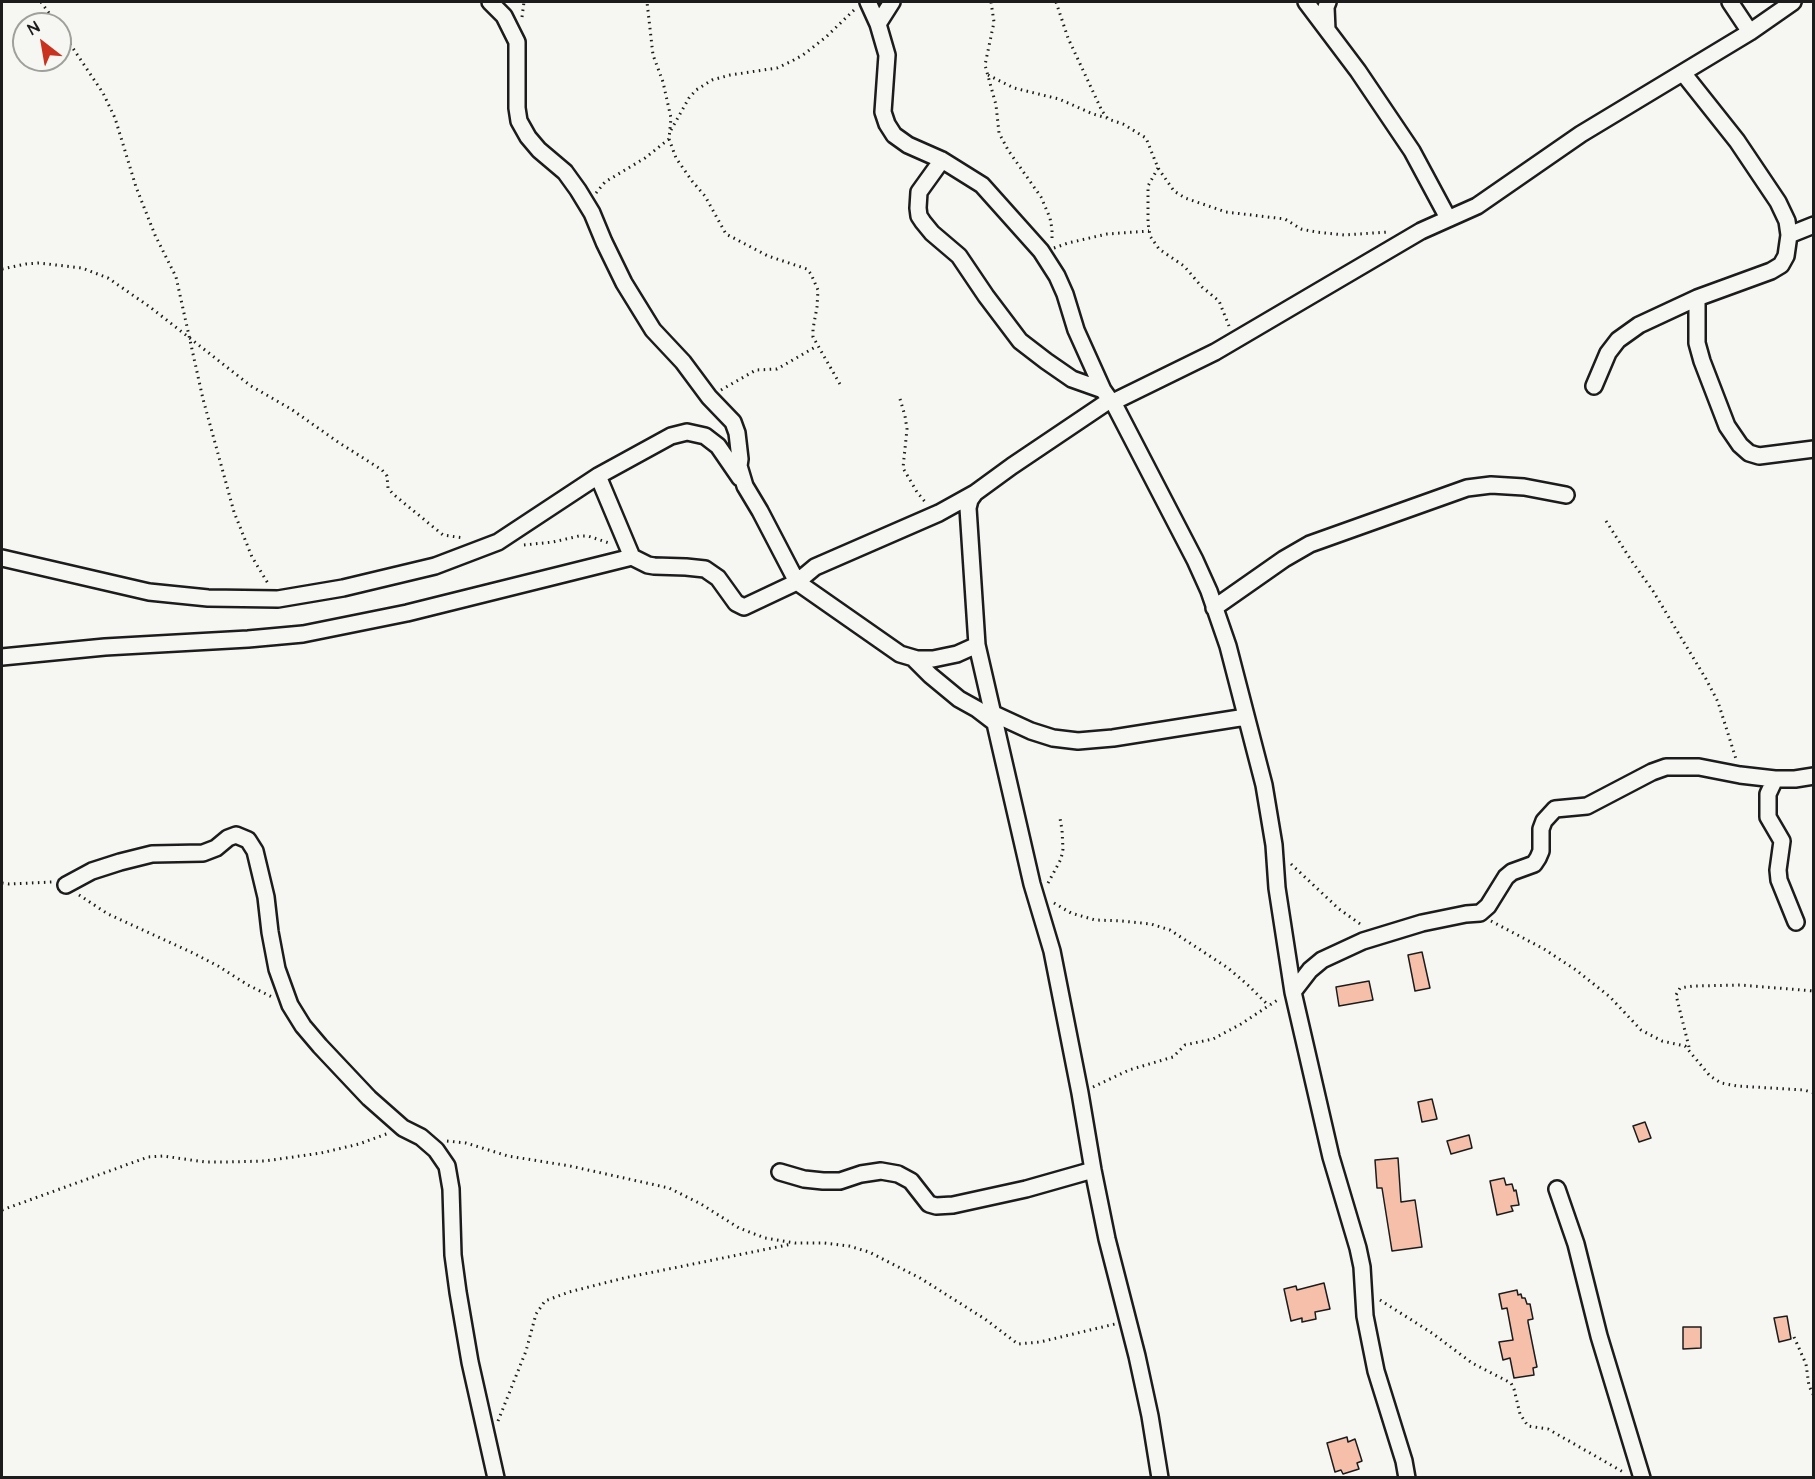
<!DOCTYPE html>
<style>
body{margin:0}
#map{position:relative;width:1815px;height:1479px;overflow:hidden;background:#f6f6f2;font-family:"Architects Daughter",sans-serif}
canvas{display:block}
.frame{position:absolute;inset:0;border:3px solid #1c1c1c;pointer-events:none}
.north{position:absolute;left:12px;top:12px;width:60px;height:60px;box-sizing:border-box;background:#f6f6f2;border:2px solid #9f9f9c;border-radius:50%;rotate:329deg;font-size:16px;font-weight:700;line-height:24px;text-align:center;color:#1c1c1c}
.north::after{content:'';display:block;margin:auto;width:21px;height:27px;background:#c8321e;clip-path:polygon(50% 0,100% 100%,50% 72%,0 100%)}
</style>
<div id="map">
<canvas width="1815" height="1479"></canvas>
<div class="frame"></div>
<div class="north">N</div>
</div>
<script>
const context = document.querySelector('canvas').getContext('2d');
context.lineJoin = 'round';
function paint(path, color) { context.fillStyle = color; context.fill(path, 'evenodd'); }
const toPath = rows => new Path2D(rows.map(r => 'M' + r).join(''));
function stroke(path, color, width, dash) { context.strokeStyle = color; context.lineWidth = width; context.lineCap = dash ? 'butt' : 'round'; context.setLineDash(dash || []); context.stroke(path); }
const building = toPath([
 [1422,952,1430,988,1415,991,1408,955,1422,952],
 [1369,981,1373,1000,1339,1006,1336,987,1369,981],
 [1432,1099,1437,1119,1422,1122,1418,1102,1432,1099],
 [1645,1122,1651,1138,1639,1142,1633,1126,1645,1122],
 [1469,1135,1472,1148,1451,1154,1447,1141,1469,1135],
 [1398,1158,1401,1202,1415,1200,1422,1247,1392,1251,1382,1188,1377,1188,1375,1160,1398,1158],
 [1504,1178,1506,1185,1512,1184,1514,1191,1516,1190,1519,1205,1511,1206,1513,1211,1497,1215,1490,1181,1504,1178],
 [1324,1283,1330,1309,1315,1312,1316,1319,1302,1322,1302,1318,1291,1321,1284,1289,1296,1286,1297,1290,1324,1283],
 [1517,1290,1518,1295,1521,1294,1522,1298,1525,1298,1527,1304,1530,1304,1533,1319,1528,1320,1528,1322,1537,1367,1533,1368,1534,1375,1514,1378,1510,1358,1503,1360,1499,1342,1513,1340,1507,1308,1502,1309,1499,1294,1517,1290],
 [1787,1316,1791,1339,1779,1342,1774,1318,1787,1316],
 [1683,1327,1701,1327,1701,1348,1683,1349,1683,1327],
 [1347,1437,1348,1442,1355,1439,1362,1461,1357,1463,1359,1469,1343,1474,1341,1470,1335,1472,1327,1443,1347,1437]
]);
paint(building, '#f6bfaa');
stroke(building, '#1c1c1c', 1.5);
const street = toPath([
 [490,2,504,16,517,42,517,108,519,121,528,137,539,150,565,172,578,190,592,213,604,242,624,283,653,330,683,362,709,397,733,422,737,433,740,459,739,466,745,486,760,511,797,582,900,654,917,659,933,659,957,654,977,645],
 [868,2,878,24,887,55,883,112,887,124,894,135,908,145,942,160,982,185,1041,251,1057,276,1065,294,1076,330,1103,390,1110,400],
 [1306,2,1358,71,1412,151,1448,218],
 [1730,2,1750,32],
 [878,24,892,2],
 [1327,30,1326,7,1328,2],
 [942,160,919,192,918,208,919,216,923,222,932,233,959,256,986,296,1020,341,1046,361,1072,379,1103,390],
 [1789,235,1814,225],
 [1697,298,1697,343,1702,361,1727,426,1740,445,1749,453,1759,456,1814,449],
 [1594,386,1608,353,1618,340,1639,325,1697,298,1771,271,1781,265,1786,256,1789,235,1787,221,1778,202,1737,141,1683,73],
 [1113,402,1195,560,1209,591,1228,646,1264,785,1274,845,1277,888,1293,992,1331,1157,1358,1248,1362,1267,1365,1316,1376,1371,1404,1461,1407,1478],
 [598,476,632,557],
 [2,558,149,592,208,598,278,599,343,588,435,566,498,542,598,476,671,436,687,432,705,436,718,446,740,478],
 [1214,608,1284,559,1310,544,1467,488,1491,485,1524,487,1566,495],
 [2,657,105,647,248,639,303,634,407,613,632,557,648,565,654,566,686,567,705,569,718,578,736,603,744,607,797,582,815,567,939,513,975,493],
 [913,658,930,675,959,699,977,709,994,722],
 [992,713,1031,731,1053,738,1078,741,1113,738,1246,717],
 [1775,779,1768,794,1768,817,1782,841,1778,870,1779,880,1796,922],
 [66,885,92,871,120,862,152,854,203,853,216,848,228,838,236,835,248,840,255,851,266,897,270,932,277,969,290,1005,303,1026,320,1046,369,1098,403,1128,421,1137,436,1150,447,1166,451,1189,453,1255,458,1292,470,1362,496,1478],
 [1293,992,1310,970,1322,960,1363,941,1422,923,1466,914,1480,913,1488,906,1506,877,1512,872,1534,864,1538,858,1541,851,1541,829,1544,821,1555,809,1587,806,1652,772,1666,767,1699,767,1740,775,1775,779,1795,779,1814,776],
 [780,1172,804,1179,823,1181,840,1181,861,1174,881,1171,898,1174,911,1181,929,1204,936,1206,953,1205,1026,1189,1093,1170],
 [1557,1189,1576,1244,1599,1336,1642,1478],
 [1160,1478,1150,1416,1137,1356,1107,1239,1093,1170,1080,1093,1052,951,1032,884,977,645,968,508,970,500,975,493,1012,466,1110,400,1113,402,1215,352,1421,231,1477,206,1581,134,1750,32,1793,2]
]);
stroke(street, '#1c1c1c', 20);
stroke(toPath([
 [41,2,57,24],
 [991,2,994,22,985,65,996,105,999,133,1008,150,1041,197,1050,218,1052,229,1052,240],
 [1056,2,1068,38,1102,111,1108,119,1123,124,1146,138,1158,168,1174,191,1185,198,1226,212,1285,219,1301,229,1316,232,1344,235,1388,232],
 [522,17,524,2],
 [60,29,103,93,115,118,136,187,155,235,176,277,203,399,234,512,252,557,269,585],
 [988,75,1014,88,1059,99,1093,114,1107,118],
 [671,130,689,98,696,90,712,80,730,75,777,68,792,61,803,55,826,37,854,10],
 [669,139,676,158,692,181,705,196,726,234,768,256,807,269,811,274,818,290,817,307,813,329,813,337,841,386],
 [1158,168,1148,186,1148,223,1150,236,1159,249,1184,266,1202,287,1219,301,1229,326],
 [596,193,605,182,645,158,669,139,671,118,663,82,653,55,647,2],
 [1054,248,1068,243,1107,234,1149,231],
 [2,269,26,264,39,263,82,268,108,278,150,307,251,386,291,409,338,442,382,470,387,476,388,488,393,494,443,535,464,538],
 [721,390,756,370,777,369,817,346],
 [900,399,905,416,907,429,903,468,917,492,926,503],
 [1606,521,1631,560,1653,591,1706,679,1718,702,1736,759],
 [524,545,553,542,579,536,588,536,609,543],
 [1291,864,1339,909,1363,926],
 [2,883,9,884,52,882],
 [1048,883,1061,859,1063,849,1062,830,1060,818],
 [79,895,108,914,193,953,218,966,248,985,272,997],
 [1054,903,1071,913,1095,920,1122,921,1151,924,1170,930,1228,968,1249,986,1269,1006],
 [1491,921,1544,949,1576,970,1610,997,1641,1030,1662,1041,1685,1046,1710,1076,1721,1083,1737,1086,1804,1090,1814,1093],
 [1689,1047,1676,995,1680,988,1693,986,1740,985,1814,991],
 [1093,1087,1129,1070,1173,1057,1185,1045,1213,1039,1241,1024,1279,999],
 [447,1141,466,1143,508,1156,570,1166,669,1188,701,1204,739,1228,765,1238,795,1243,824,1243,849,1246,869,1252,920,1278,985,1319,1018,1344,1040,1342,1115,1324],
 [2,1210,148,1157,163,1156,205,1162,227,1162,265,1161,321,1153,359,1144,389,1133],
 [1380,1300,1432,1333,1472,1363,1511,1383,1514,1389,1520,1414,1528,1426,1548,1429,1625,1473],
 [1794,1337,1806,1364,1809,1386,1814,1396],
 [498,1421,526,1351,536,1314,545,1301,569,1292,624,1278,792,1244]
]), '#1c1c1c', 3, [1.5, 4.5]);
stroke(street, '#f6f6f2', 15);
</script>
